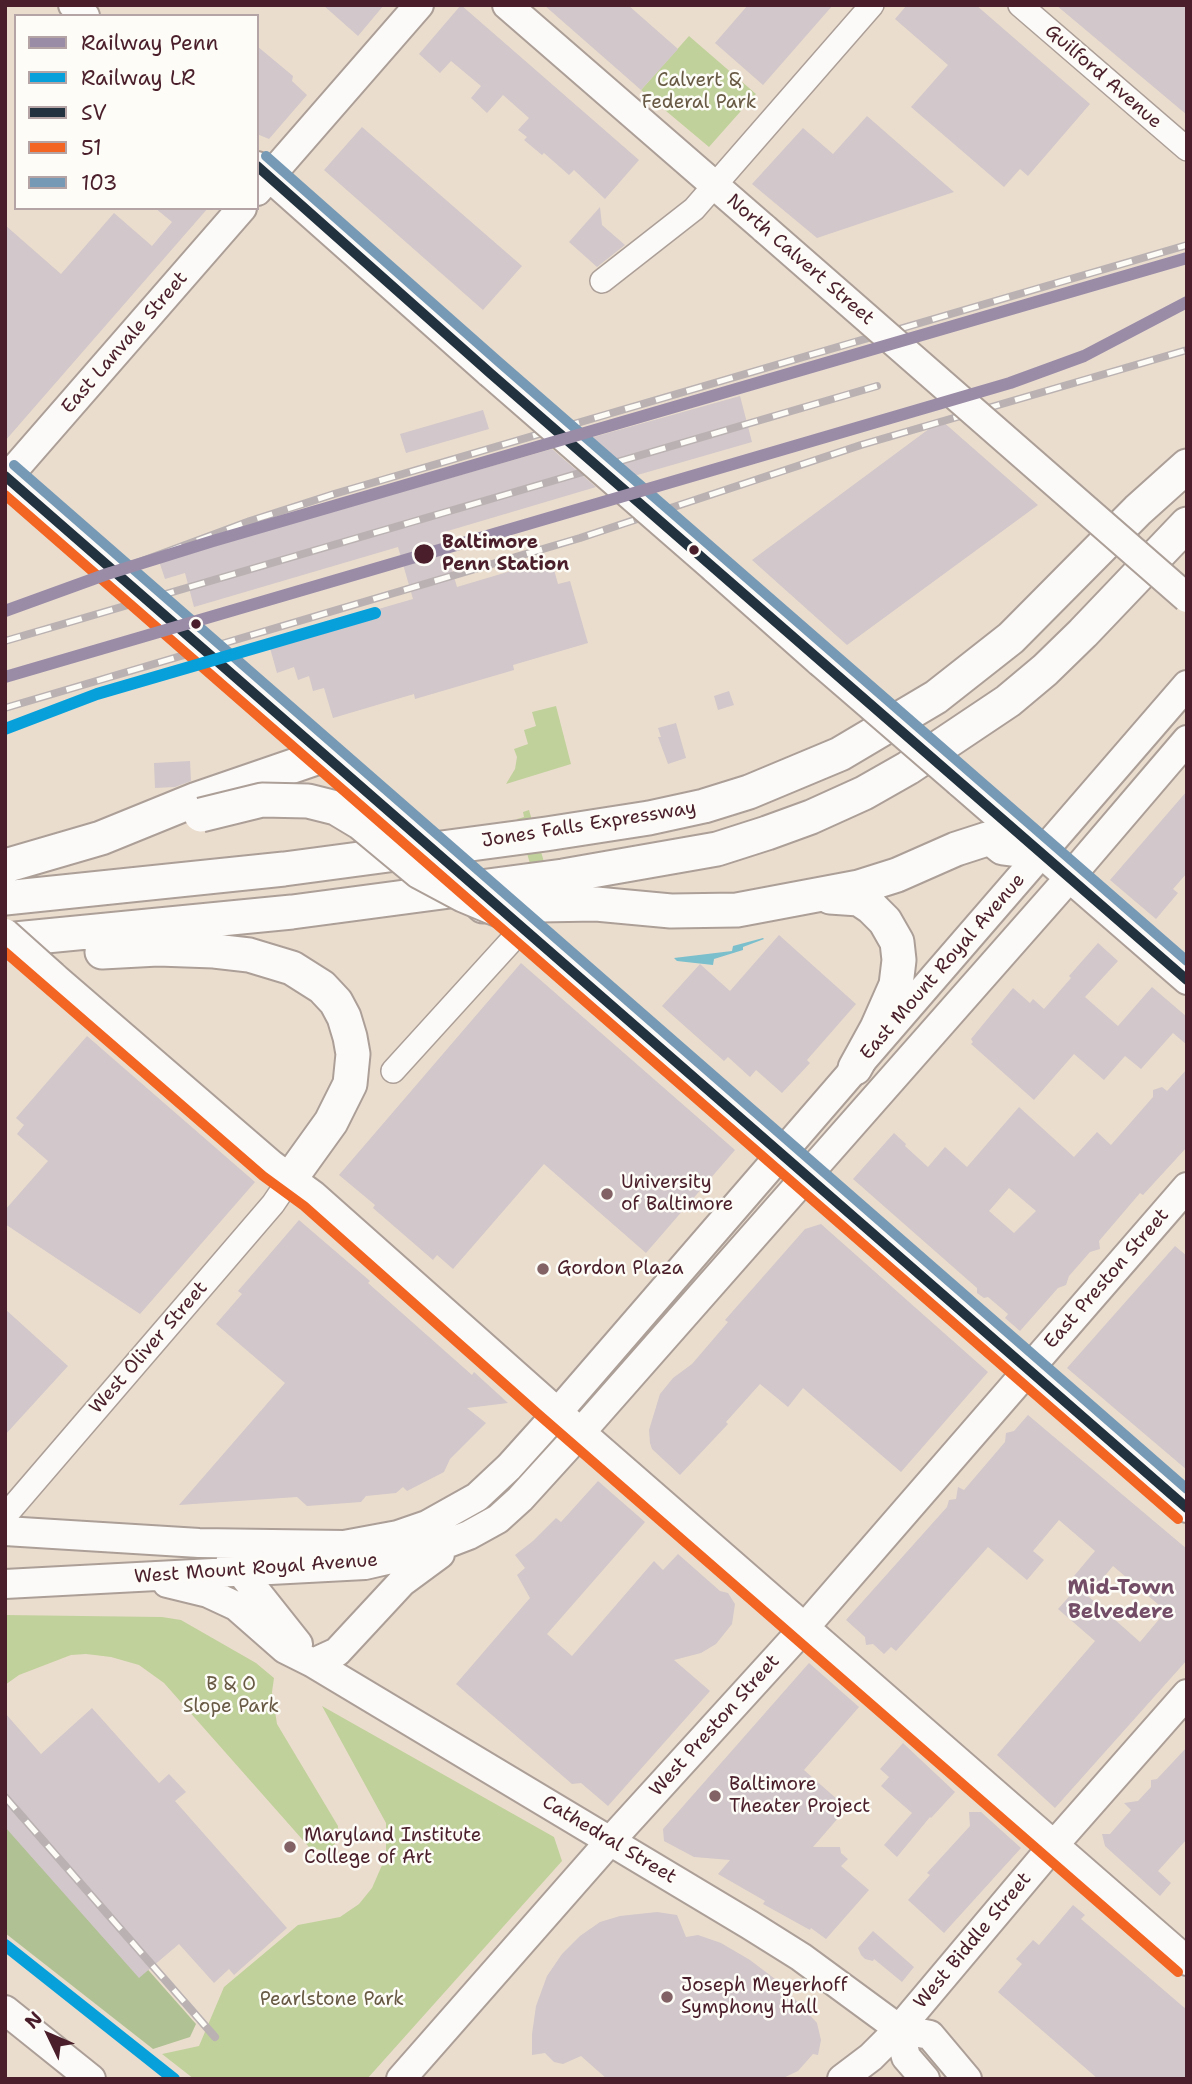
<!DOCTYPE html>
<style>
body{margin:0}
#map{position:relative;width:1192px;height:2084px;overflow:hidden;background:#eaddce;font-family:"Shantell Sans",sans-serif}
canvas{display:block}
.frame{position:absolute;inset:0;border:7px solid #4a1f2b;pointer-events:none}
.legend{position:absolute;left:14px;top:14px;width:245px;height:196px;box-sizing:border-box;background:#fdfcf7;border:2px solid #b5a4a5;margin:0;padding:9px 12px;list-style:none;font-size:21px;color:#4a1f2b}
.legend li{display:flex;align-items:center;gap:14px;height:35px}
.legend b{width:35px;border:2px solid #b5a4a5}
.north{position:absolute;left:14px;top:2000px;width:70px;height:70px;-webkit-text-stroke:5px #fdfcf7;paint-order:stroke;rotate:314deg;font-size:19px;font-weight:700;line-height:28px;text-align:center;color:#4a1f2b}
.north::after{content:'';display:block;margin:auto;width:24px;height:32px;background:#4a1f2b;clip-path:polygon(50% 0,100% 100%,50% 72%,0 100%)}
</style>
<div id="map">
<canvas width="1192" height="2084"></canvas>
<div class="frame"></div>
<ul class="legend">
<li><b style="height:9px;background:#9a8ca7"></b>Railway Penn</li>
<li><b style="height:9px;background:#07a0db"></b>Railway LR</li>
<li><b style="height:9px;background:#22323f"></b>SV</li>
<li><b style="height:9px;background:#f26522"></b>51</li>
<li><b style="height:9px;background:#769ab5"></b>103</li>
</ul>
<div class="north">N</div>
</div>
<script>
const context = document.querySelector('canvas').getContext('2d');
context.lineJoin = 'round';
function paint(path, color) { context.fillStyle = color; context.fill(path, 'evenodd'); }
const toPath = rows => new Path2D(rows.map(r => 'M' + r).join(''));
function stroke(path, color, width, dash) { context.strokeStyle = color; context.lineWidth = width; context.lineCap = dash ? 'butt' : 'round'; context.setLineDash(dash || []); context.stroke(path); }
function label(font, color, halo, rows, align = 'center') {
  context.font = font + ' "Shantell Sans",sans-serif'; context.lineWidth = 5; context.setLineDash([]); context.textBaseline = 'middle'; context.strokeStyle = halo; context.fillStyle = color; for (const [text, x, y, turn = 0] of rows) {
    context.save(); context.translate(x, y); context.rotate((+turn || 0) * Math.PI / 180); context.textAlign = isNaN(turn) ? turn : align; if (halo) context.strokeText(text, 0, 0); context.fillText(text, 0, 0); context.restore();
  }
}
paint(toPath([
 [689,36,756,94,709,147,641,90],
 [556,706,571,764,506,784,515,769,517,757,514,749,528,744,524,730,536,726,532,712],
 [529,810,559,914,540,898,517,819,524,817,523,812],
 [5,1615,162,1617,181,1620,256,1663,274,1678,272,1692,277,1724,338,1826,337,1840,334,1845,324,1851,309,1847,164,1683,139,1665,111,1657,86,1654,71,1655,19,1675,5,1685],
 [322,1706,554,1837,562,1861,367,2079,194,2079,162,2054,199,2046,224,1987,298,1925,340,1917,359,1904,372,1888,386,1856,386,1823]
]), '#c1d19b');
paint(toPath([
 [5,1808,196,2024,190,2037,153,2049,5,1933]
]), '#b0c293');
paint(toPath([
 [763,938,764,939,743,947,743,950,714,959,713,965,677,961,674,958,732,951,733,946]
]), '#7bbfcc');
paint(toPath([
 [323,5,384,5,358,36],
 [461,5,639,160,605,199,574,170,569,175,544,153,542,155,524,140,527,137,518,130,529,118,503,95,487,113,471,98,481,86,451,61,440,73,419,54],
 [544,5,628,5,678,49,641,90],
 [748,5,833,5,763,85,715,43],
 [907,5,976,5,1090,104,1028,176,1020,169,1004,187,911,107,948,65,895,19],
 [1056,5,1187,5,1187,115],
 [257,46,293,76,292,81,307,95,269,139,257,134],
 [867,116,954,192,817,238,752,184,803,128,833,154],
 [362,127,522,266,483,310,324,170],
 [600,207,602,225,625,245,597,267,569,242],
 [155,208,208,208,5,441,5,225,61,274,114,213,152,246,172,222],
 [740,396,752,442,634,476,590,438],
 [483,410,489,429,406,453,400,434],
 [941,420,1038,505,847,645,752,560],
 [552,449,596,487,441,533,457,587,551,559,558,584,570,581,588,643,513,665,514,670,415,699,414,694,333,718,324,688,313,691,309,676,298,680,294,667,277,673,268,641,413,599,398,547,194,607,185,573,165,579,159,561],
 [729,691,734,705,718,710,714,696],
 [676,723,686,758,668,764,658,737,661,737,658,728],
 [190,761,191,781,175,787,155,788,154,763],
 [1187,791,1187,873,1173,889,1178,893,1156,919,1110,880],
 [779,935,856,1004,807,1060,810,1063,782,1093,756,1070,750,1077,728,1057,724,1061,662,1006,700,964,730,991],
 [1098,943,1118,961,1085,997,1118,1026,1152,987,1187,1017,1187,1045,1173,1033,1141,1069,1125,1056,1104,1080,1074,1054,1034,1100,971,1044,973,1042,971,1039,1013,988,1030,1003,1033,999,1044,1009,1071,978,1069,976],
 [521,963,735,1150,646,1253,544,1164,453,1269,437,1255,433,1260,373,1208,375,1205,339,1175],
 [87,1036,255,1182,140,1314,5,1224,5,1210,48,1161,17,1134,24,1125,16,1118],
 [1187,1069,1187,1147,1143,1195,1140,1193,1099,1241,1100,1249,1090,1252,1069,1276,1066,1285,1058,1288,1020,1331,1005,1318,1008,1314,988,1297,984,1298,977,1293,977,1288,853,1179,894,1133,906,1144,905,1146,928,1167,945,1147,967,1167,1019,1107,1074,1157,1097,1132,1111,1145,1153,1097,1153,1090,1162,1087,1167,1091],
 [1009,1188,1036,1211,1014,1233,989,1211],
 [299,1220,370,1281,368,1283,472,1375,474,1372,508,1403,467,1408,486,1423,450,1459,444,1472,407,1491,403,1487,396,1493,366,1496,361,1502,307,1506,297,1497,179,1505,285,1383,216,1324,242,1294,238,1291],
 [821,1224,988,1372,901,1472,803,1388,788,1407,760,1384,726,1422,728,1424,680,1475,652,1449,650,1443,649,1430,660,1394,673,1378,692,1364,728,1322,725,1320,805,1229],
 [1175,1246,1187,1256,1187,1470,1067,1368],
 [5,1309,68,1366,5,1435],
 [1028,1415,1187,1549,1187,1660,1055,1808,997,1755,1095,1641,1058,1609,1081,1583,1074,1576,1095,1551,1059,1520,1033,1551,1044,1560,1027,1580,988,1547,896,1651,891,1647,884,1654,873,1644,866,1645,865,1637,846,1620,947,1507,949,1500,956,1499,958,1487,964,1490,1005,1442,1006,1433,1014,1431],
 [1113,1566,1166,1611,1140,1642,1088,1596],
 [598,1481,645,1522,547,1634,572,1656,654,1561,663,1570,678,1554,720,1591,728,1593,735,1604,732,1624,716,1644,701,1653,674,1660,710,1691,608,1806,581,1783,572,1784,456,1684,530,1598,517,1575,525,1568,515,1555,533,1541,556,1518,561,1522],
 [809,1663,859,1707,804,1770,838,1800,830,1809,839,1817,813,1847,840,1847,841,1853,848,1859,841,1866,869,1890,826,1939,811,1928,810,1930,763,1904,765,1901,718,1874,730,1860,694,1857,664,1841,663,1829],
 [92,1708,159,1783,169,1774,186,1792,175,1801,287,1928,234,1975,229,1969,214,1983,179,1944,139,1978,5,1827,5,1713,41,1754],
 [903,1743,955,1792,931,1818,930,1817,897,1857,884,1845,912,1813,881,1786,889,1777,880,1769],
 [1187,1747,1187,1839,1158,1871,1171,1883,1160,1896,1105,1846,1102,1834,1110,1834,1131,1810,1124,1803,1138,1801,1151,1787,1151,1780,1157,1779],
 [969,1812,981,1812,1021,1848,944,1933,908,1900,930,1875,927,1873,970,1826],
 [1073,1905,1085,1915,1081,1919,1187,2010,1187,2079,1098,2079,998,1992,1022,1964,1016,1959,1033,1940,1039,1945],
 [657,1912,677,1915,686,1937,698,1935,721,1943,750,1960,779,1982,817,2023,821,2040,818,2055,813,2054,798,2071,781,2079,607,2079,581,2056,563,2064,554,2062,545,2053,532,2055,532,2034,536,2006,547,1976,562,1954,580,1936,600,1922,620,1916],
 [873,1931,914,1967,902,1982,874,1959,873,1961,865,1959,861,1955,858,1948]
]), '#d2c7ca');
const minor = toPath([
 [1020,5,1187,149],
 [602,281,694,209,872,5],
 [393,1071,523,928],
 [5,1516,273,1204,290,1179]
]);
const major = toPath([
 [73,5,85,16],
 [507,5,765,229],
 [257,166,490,373],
 [257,191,419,5],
 [5,476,83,545],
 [5,480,242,208],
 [714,568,820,662],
 [959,782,1187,980],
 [506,913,1187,1508],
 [53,976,272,1165,313,1195,547,1403,1187,1961],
 [5,1531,199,1543,344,1545,398,1535,427,1525,477,1497,509,1467,545,1427,1187,685],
 [230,1563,240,1571,298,1644],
 [167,1583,208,1593,236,1606,285,1649,313,1663,750,1925,801,1957,899,2029,930,2035,967,2079],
 [5,1584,365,1565,430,1550,469,1535,498,1519,520,1499,581,1432,1070,877,1187,740],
 [313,1663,337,1652,402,1582,440,1554],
 [5,2010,91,2079],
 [899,2029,906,2057,925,2079],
 [401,2079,611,1840,805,1627,1187,1187],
 [842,2079,871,2057,899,2029,1053,1846,1187,1694]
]);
const highway = toPath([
 [5,866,101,838,197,799,325,755],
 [830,897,859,899,871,907,885,921,897,942,899,960,896,985,877,1028,855,1068],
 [5,898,284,869,546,834,649,818,704,806,749,792,840,754,936,697,1011,638,1138,510,1187,466],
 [483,906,596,904,671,911,737,910,859,887,897,875,956,849,987,839,993,840,1003,848,1041,853],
 [5,940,292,912,563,876,717,849,767,833,811,817,864,793,908,768,1008,701,1045,670,1083,633,1187,524],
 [102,952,158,949,214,951,249,955,292,968,322,987,336,1002,344,1017,350,1037,353,1054,350,1084,331,1122,290,1179]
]);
stroke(minor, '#ac9f98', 26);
stroke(major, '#ac9f98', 32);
stroke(highway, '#ac9f98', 37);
stroke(minor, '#fcfaf8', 23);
stroke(major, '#fcfaf8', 28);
stroke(highway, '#fcfaf8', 33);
const rail = toPath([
 [107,574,250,521,334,494,1187,245],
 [5,641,877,386],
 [5,708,580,538,861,445,1187,350],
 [5,1797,215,2037]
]);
stroke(rail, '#bab2b2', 8);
stroke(rail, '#fdfcf7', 5, [16]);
const majorBridge = toPath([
 [765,229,1187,598],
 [490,373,714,568],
 [83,545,494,902],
 [820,662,959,782],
 [5,933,53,976]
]);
const highwayBridge = toPath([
 [201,815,262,800,308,801,336,808,361,823,420,872,463,895,506,913]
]);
stroke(majorBridge, '#ac9f98', 32, []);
stroke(highwayBridge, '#ac9f98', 37, []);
stroke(majorBridge, '#fcfaf8', 28);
stroke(highwayBridge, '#fcfaf8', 33);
stroke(toPath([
 [257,166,490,373,1187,980],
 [5,476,1187,1508]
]), '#22323f', 10);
stroke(toPath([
 [5,495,1178,1519],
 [5,952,263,1176,304,1206,538,1414,1178,1972]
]), '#f26522', 10);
stroke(toPath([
 [266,156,499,362,1187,961],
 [14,465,1187,1489]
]), '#769ab5', 10);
stroke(toPath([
 [5,611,107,574,213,541,1187,258],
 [5,677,1010,383,1084,356,1187,302]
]), '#9a8ca7', 12);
stroke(toPath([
 [5,729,97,694,375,613],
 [5,1945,174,2079]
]), '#07a0db', 12);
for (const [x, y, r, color] of [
 [694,550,6,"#4a1f2b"],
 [424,554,11,"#4a1f2b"],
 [196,624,6,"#4a1f2b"],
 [607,1194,7,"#826264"],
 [543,1269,7,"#826264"],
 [715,1796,7,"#826264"],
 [290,1847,7,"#826264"],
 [667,1997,7,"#826264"]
]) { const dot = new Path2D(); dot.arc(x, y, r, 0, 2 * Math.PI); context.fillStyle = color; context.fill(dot); stroke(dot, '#fdfcf7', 2.5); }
label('19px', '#4a1f2b', '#fdfcf7', [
 ["Guilford Avenue",1103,77,41],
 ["North Calvert Street",800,260,41],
 ["East Lanvale Street",125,343,-49],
 ["Jones Falls Expressway",589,825,-9],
 ["East Mount Royal Avenue",943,967,-49],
 ["East Preston Street",1107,1279,-49],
 ["West Oliver Street",149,1348,-49],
 ["West Mount Royal Avenue",256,1569,-4],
 ["West Preston Street",715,1726,-48],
 ["Cathedral Street",609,1840,31],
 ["West Biddle Street",973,1941,-50]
]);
label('19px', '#685a44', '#fdfcf7', [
 ["Calvert &",699,81],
 ["Federal Park",699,103],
 ["B & O",231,1685],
 ["Slope Park",231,1707],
 ["Pearlstone Park",332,2000]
]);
label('bold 19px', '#4a1f2b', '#fdfcf7', [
 ["Baltimore",442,543],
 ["Penn Station",442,565]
], 'left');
label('19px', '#4a1f2b', '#fdfcf7', [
 ["University",621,1183],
 ["of Baltimore",621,1205],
 ["Gordon Plaza",557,1269],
 ["Baltimore",729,1785],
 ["Theater Project",729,1807],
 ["Maryland Institute",304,1836],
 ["College of Art",304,1858],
 ["Joseph Meyerhoff",681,1986],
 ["Symphony Hall",681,2008]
], 'left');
label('bold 21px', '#744e67', '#fdfcf7', [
 ["Mid-Town",1121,1589],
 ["Belvedere",1121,1613]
]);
</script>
